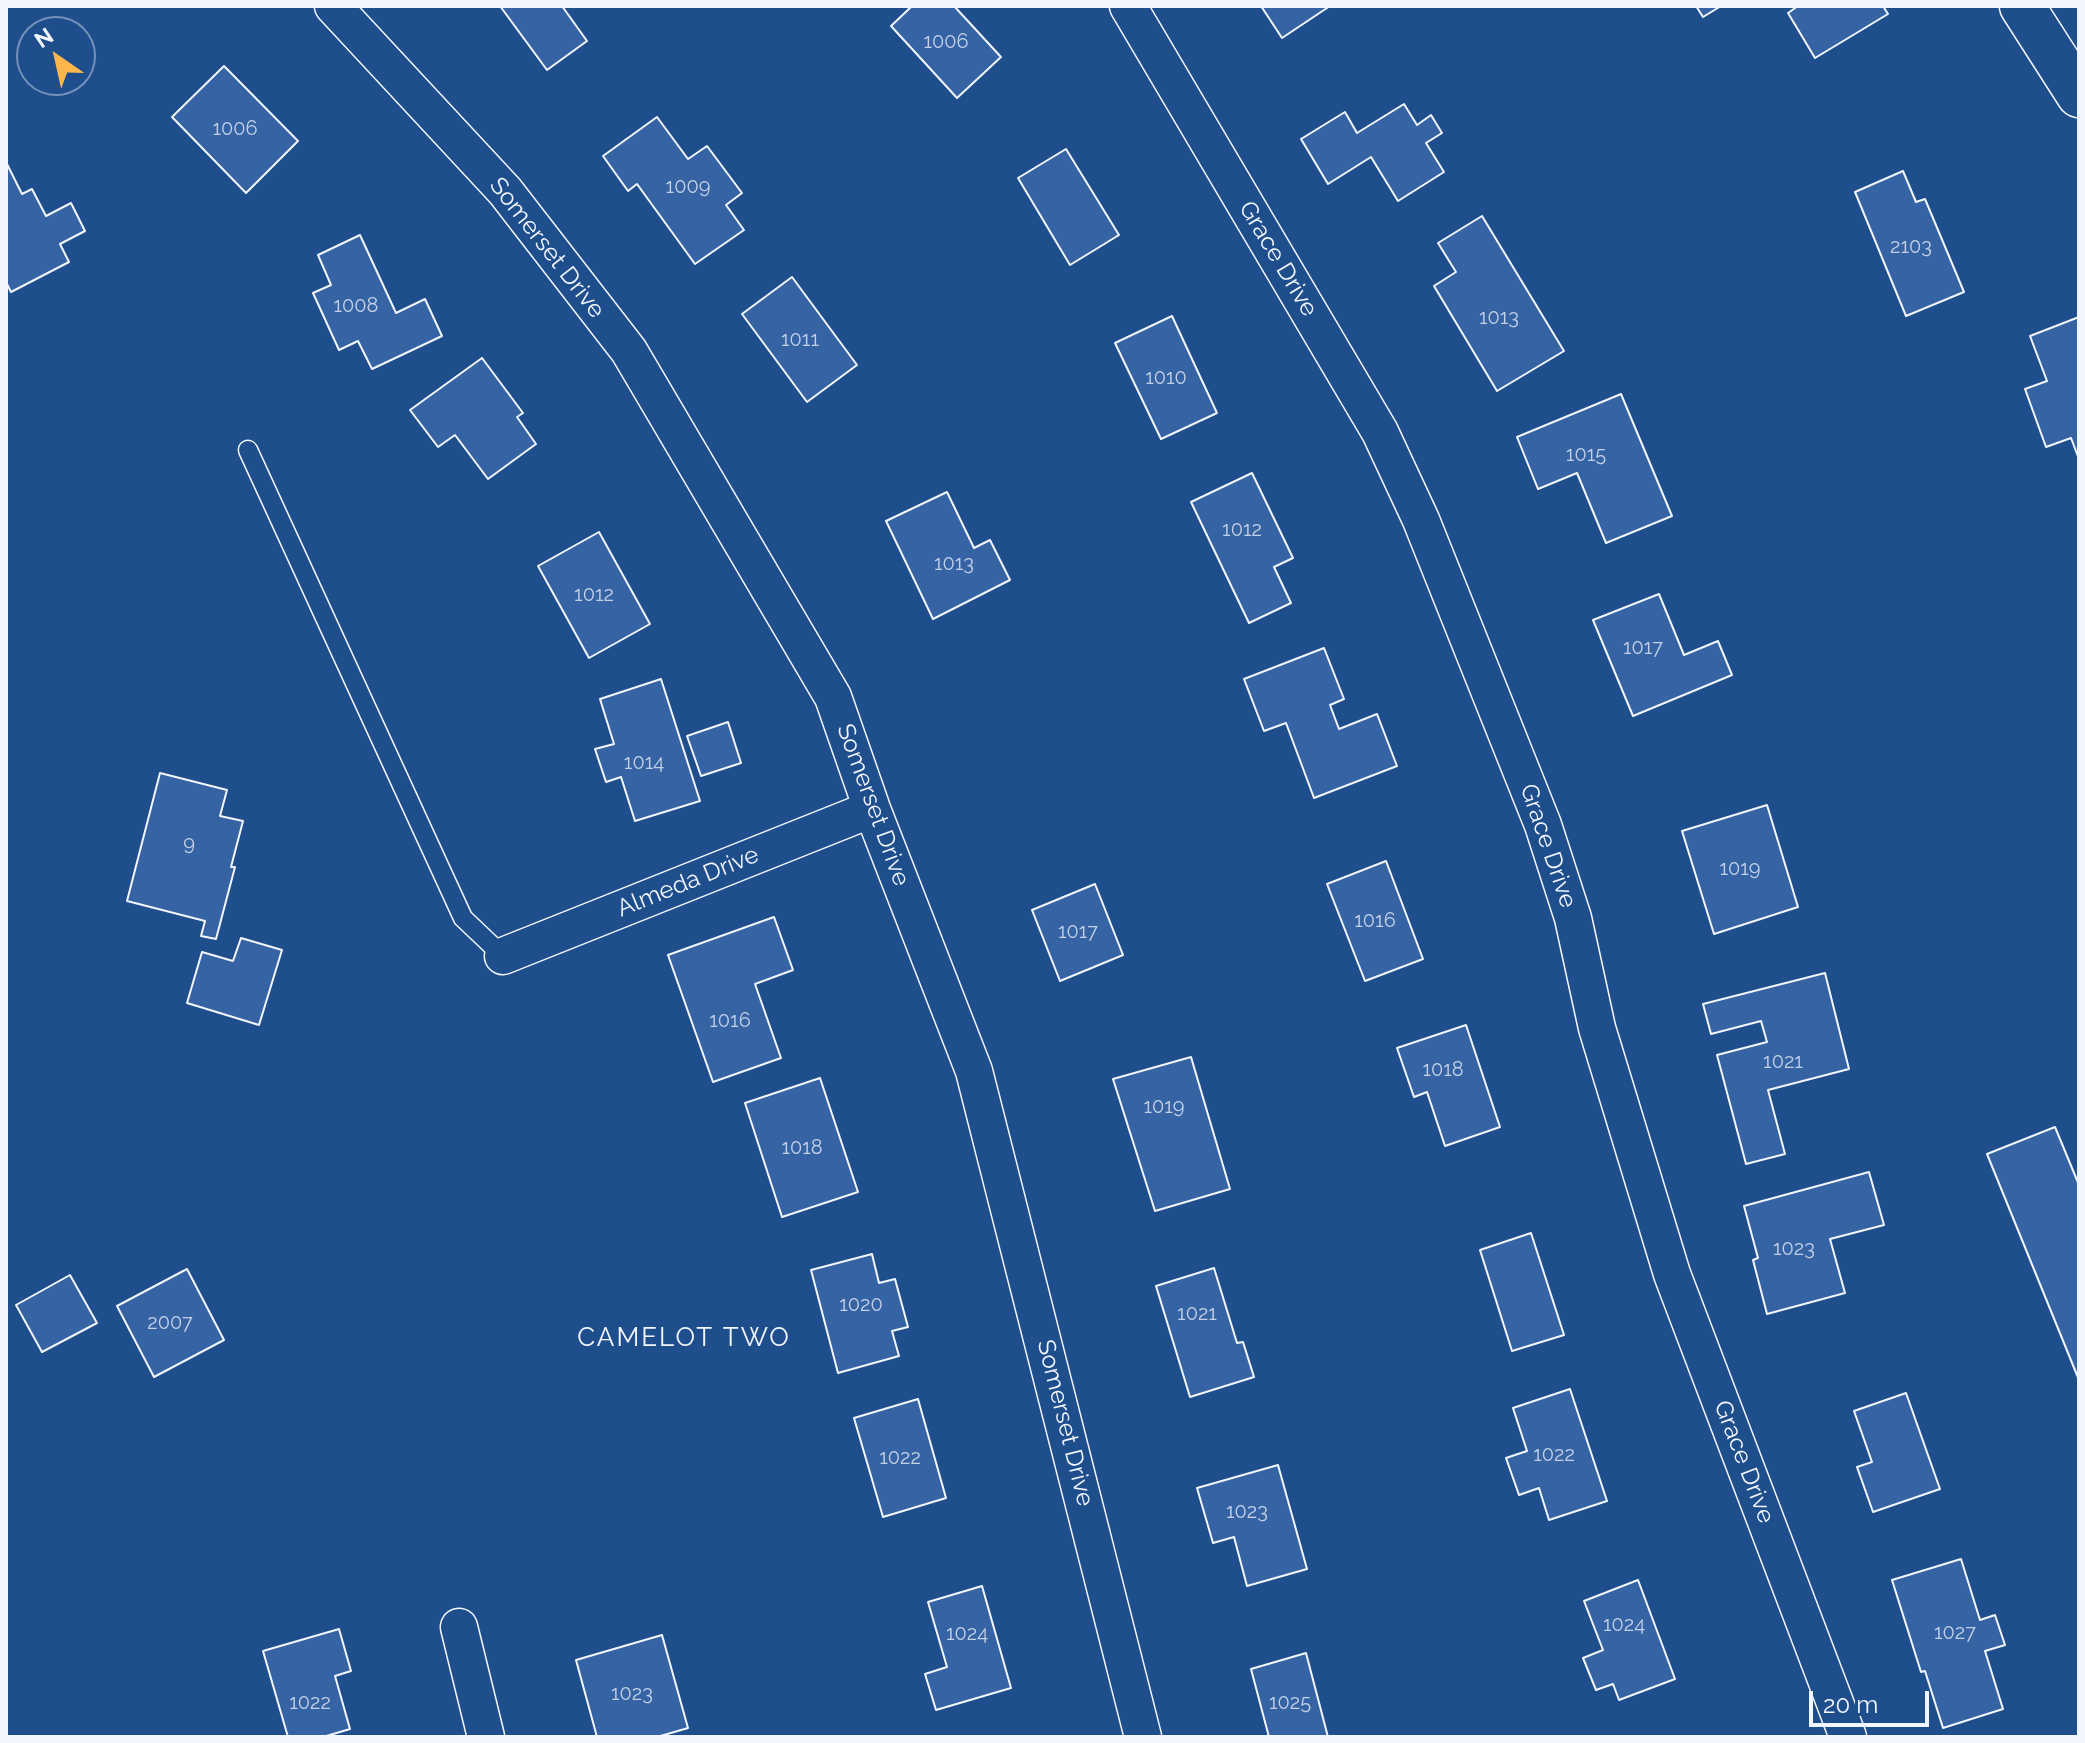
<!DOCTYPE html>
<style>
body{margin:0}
#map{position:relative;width:2085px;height:1743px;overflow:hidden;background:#1f4e8c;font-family:Raleway,sans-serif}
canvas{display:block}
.frame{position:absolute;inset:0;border:8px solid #f2f6ff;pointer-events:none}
.north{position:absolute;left:16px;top:16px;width:80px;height:80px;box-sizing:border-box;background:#1f4e8c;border:2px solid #7391ba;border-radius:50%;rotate:326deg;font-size:22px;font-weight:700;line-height:32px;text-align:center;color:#f2f6ff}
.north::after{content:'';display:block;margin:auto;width:28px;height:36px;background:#ffb74d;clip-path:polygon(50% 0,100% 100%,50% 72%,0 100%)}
.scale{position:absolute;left:1809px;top:1691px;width:120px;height:36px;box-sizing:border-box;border:4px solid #f2f6ff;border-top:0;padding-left:10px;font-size:24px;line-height:28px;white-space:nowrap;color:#f2f6ff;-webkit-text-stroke:6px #1f4e8c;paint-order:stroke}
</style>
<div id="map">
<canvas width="2085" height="1743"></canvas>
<div class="frame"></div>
<div class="north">N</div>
<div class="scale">20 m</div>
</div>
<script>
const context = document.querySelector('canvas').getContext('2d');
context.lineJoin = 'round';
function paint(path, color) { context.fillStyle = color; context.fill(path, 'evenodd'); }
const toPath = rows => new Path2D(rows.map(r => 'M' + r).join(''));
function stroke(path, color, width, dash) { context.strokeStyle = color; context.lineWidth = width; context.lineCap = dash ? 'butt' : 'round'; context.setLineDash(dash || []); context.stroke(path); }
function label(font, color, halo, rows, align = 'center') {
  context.font = font + ' Raleway,sans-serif'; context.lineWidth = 6; context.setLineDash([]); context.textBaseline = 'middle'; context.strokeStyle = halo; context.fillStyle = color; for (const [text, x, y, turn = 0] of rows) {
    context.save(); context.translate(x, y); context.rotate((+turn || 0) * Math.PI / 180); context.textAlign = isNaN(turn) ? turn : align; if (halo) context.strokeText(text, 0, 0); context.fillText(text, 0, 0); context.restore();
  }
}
const building = toPath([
 [500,6,562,6,587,41,547,70,500,6],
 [912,6,954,6,1001,57,957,98,891,26,912,6],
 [1261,6,1330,6,1282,38,1261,6],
 [1696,6,1721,6,1703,17,1696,6],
 [1798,6,1883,6,1888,14,1815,58,1788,13,1798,6],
 [224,66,298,141,246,193,172,117,224,66],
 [1404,104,1417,125,1431,115,1442,133,1426,143,1444,172,1398,201,1371,157,1328,184,1301,139,1345,112,1357,133,1404,104],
 [657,117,688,159,707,146,742,193,726,205,744,230,695,264,637,184,628,191,603,156,657,117],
 [1066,149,1119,235,1070,265,1018,178,1066,149],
 [6,162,22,194,32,189,46,216,71,203,85,231,60,244,69,262,11,292,6,282,6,162],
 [1903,171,1916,202,1925,199,1964,292,1906,316,1855,192,1903,171],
 [1482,216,1564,351,1497,391,1434,286,1456,272,1438,243,1482,216],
 [360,235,396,313,425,299,442,336,372,369,358,341,339,350,313,293,331,285,318,255,360,235],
 [792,277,857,365,807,402,742,314,792,277],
 [1172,316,1217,413,1161,439,1115,343,1172,316],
 [2079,317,2079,459,2071,438,2046,447,2025,389,2047,381,2030,336,2079,317],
 [482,358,523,413,517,417,536,444,488,479,455,435,438,447,410,410,482,358],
 [1621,394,1672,516,1606,543,1577,473,1538,489,1517,437,1621,394],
 [1252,473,1293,558,1274,567,1291,603,1249,623,1191,502,1252,473],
 [947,492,974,548,990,540,1010,580,933,619,886,521,947,492],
 [599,532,650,624,589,658,538,566,599,532],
 [1659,594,1684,655,1718,641,1732,675,1633,716,1593,620,1659,594],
 [1324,648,1344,699,1330,705,1339,729,1377,714,1397,766,1314,798,1286,723,1264,731,1244,679,1324,648],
 [661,679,700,801,635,821,621,777,606,782,595,749,614,744,600,699,661,679],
 [728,722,741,763,701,776,687,736,728,722],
 [160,773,227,790,220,816,243,821,231,867,235,867,216,939,201,936,205,921,127,901,160,773],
 [1767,805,1798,907,1714,934,1682,831,1767,805],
 [1386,861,1423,959,1365,981,1327,884,1386,861],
 [1095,884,1123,955,1060,981,1032,910,1095,884],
 [774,917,793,970,755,984,781,1058,713,1082,668,955,774,917],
 [241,938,282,950,259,1025,187,1003,202,952,233,961,241,938],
 [1825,973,1849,1069,1768,1090,1785,1154,1746,1164,1717,1055,1767,1042,1761,1021,1711,1034,1703,1004,1825,973],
 [1466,1025,1500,1127,1445,1146,1427,1092,1414,1097,1397,1048,1466,1025],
 [1191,1057,1230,1189,1155,1211,1113,1079,1191,1057],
 [820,1078,858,1192,782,1217,745,1103,820,1078],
 [2055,1127,2079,1185,2079,1380,1987,1154,2055,1127],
 [1869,1172,1884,1225,1830,1239,1845,1293,1767,1314,1753,1260,1758,1258,1744,1206,1869,1172],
 [1531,1233,1564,1335,1512,1351,1480,1250,1531,1233],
 [872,1254,879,1283,895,1279,908,1327,892,1331,899,1356,838,1373,811,1270,872,1254],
 [1214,1268,1237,1343,1243,1342,1254,1377,1190,1397,1156,1286,1214,1268],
 [187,1269,224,1340,154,1377,117,1306,187,1269],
 [70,1275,97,1323,42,1352,16,1305,70,1275],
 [1570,1389,1607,1501,1549,1520,1539,1488,1519,1495,1506,1458,1527,1451,1513,1408,1570,1389],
 [1906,1393,1940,1489,1873,1512,1857,1467,1872,1462,1854,1411,1906,1393],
 [918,1399,946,1498,883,1517,854,1418,918,1399],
 [1278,1465,1307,1569,1247,1586,1234,1537,1213,1543,1197,1488,1278,1465],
 [1961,1559,1980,1620,1995,1615,2005,1645,1985,1651,2003,1709,1943,1728,1925,1671,1921,1672,1892,1580,1961,1559],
 [1638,1580,1675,1679,1619,1700,1613,1684,1596,1690,1583,1658,1603,1650,1584,1601,1638,1580],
 [982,1586,1011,1688,936,1710,925,1674,947,1667,928,1602,982,1586],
 [339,1629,351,1671,335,1676,350,1729,323,1737,288,1737,263,1651,339,1629],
 [662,1635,688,1728,657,1737,597,1737,576,1660,662,1635],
 [1306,1653,1328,1737,1269,1737,1251,1669,1306,1653]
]);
paint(building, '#3563a3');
stroke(building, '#f2f6ff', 2);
const service = toPath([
 [248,450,463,918,503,956]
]);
const minor = toPath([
 [333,6,505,191,629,351,833,697,872,809,974,1071,1143,1737],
 [1128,6,1380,432,1421,520,1543,825,1573,918,1597,1028,1672,1274,1848,1737],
 [503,956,872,809],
 [459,1627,486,1737]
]);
const secondary = toPath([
 [2022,6,2079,95]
]);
stroke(service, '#f2f6ff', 21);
stroke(minor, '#f2f6ff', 39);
stroke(secondary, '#f2f6ff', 47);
stroke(service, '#1f4e8c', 18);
stroke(minor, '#1f4e8c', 36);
stroke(secondary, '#1f4e8c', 44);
label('20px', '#c3d1e8', null, [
 ["1006",946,42],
 ["1006",235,129],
 ["1009",688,187],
 ["2103",1911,247],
 ["1008",356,306],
 ["1013",1499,318],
 ["1011",800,340],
 ["1010",1166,378],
 ["1015",1586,455],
 ["1012",1242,530],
 ["1013",954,564],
 ["1012",594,595],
 ["1017",1643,648],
 ["1014",644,763],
 ["9",189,844],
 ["1019",1740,869],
 ["1016",1375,921],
 ["1017",1078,932],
 ["1016",730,1021],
 ["1021",1783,1062],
 ["1018",1443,1070],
 ["1019",1164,1107],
 ["1018",802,1148],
 ["1023",1794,1249],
 ["1020",861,1305],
 ["1021",1197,1314],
 ["2007",170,1323],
 ["1022",1554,1455],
 ["1022",900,1458],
 ["1023",1247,1512],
 ["1024",1624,1625],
 ["1027",1955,1633],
 ["1024",967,1634],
 ["1023",632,1694],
 ["1022",310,1703],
 ["1025",1290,1703]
]);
label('24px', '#f2f6ff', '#1f4e8c', [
 ["Somerset Drive",547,248,52],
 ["Grace Drive",1278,259,59],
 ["Somerset Drive",873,805,70],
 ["Grace Drive",1548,846,71],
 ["Almeda Drive",688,882,-22],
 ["Somerset Drive",1065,1423,76],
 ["Grace Drive",1744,1462,69]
]);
context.letterSpacing = '2px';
label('26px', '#f2f6ff', '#1f4e8c', [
 ["CAMELOT TWO",684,1338]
]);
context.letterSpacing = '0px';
</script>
